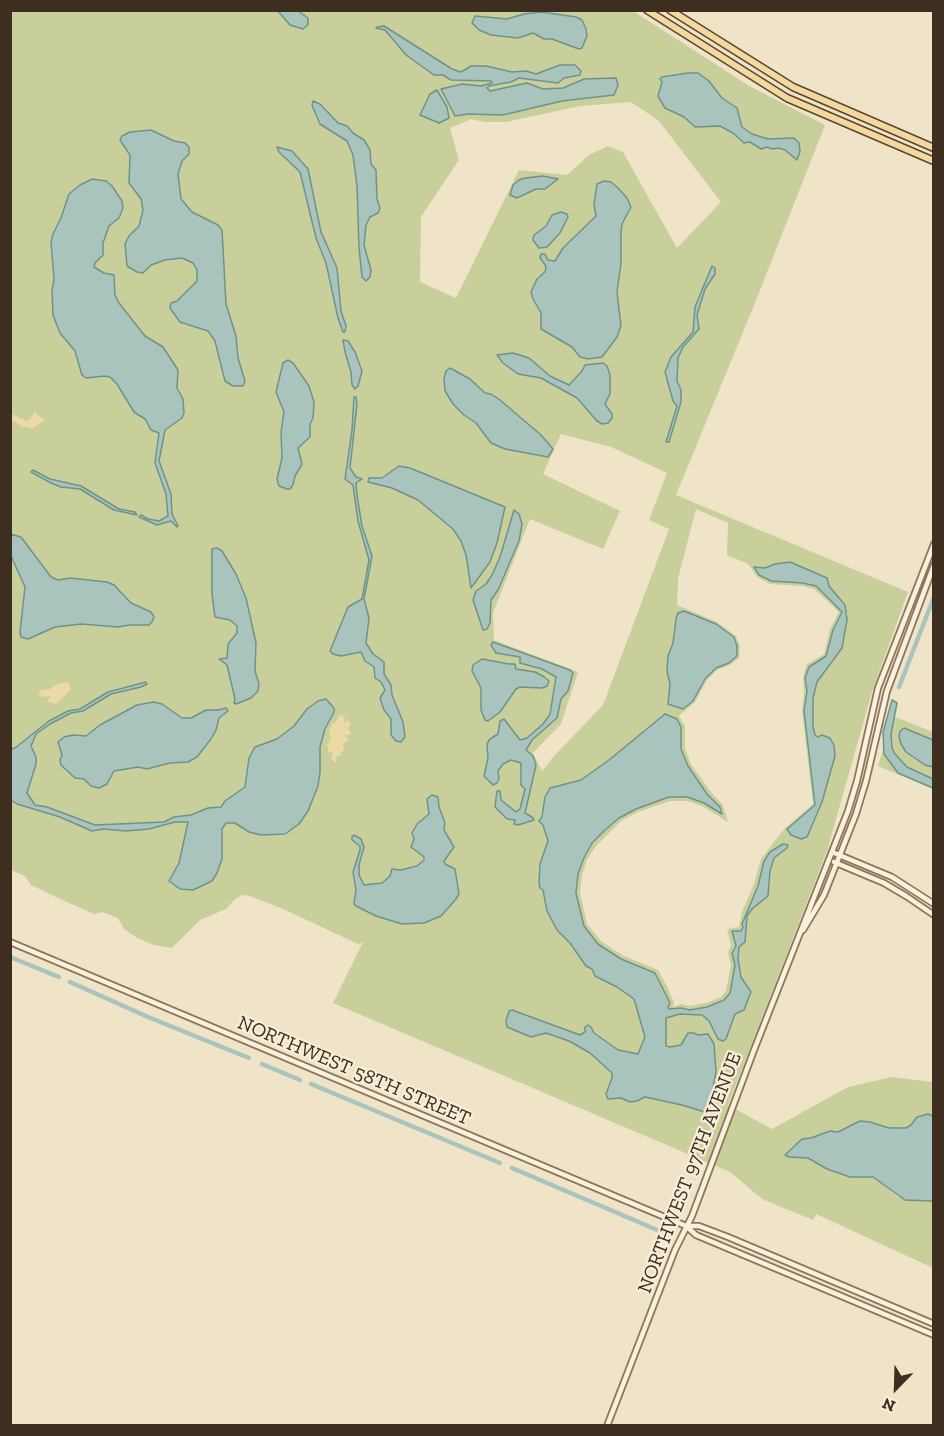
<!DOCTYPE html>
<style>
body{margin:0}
#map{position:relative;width:944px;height:1436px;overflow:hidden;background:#f0e4c8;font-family:"Zilla Slab",serif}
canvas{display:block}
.frame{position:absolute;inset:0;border:12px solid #3d2e20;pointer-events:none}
.north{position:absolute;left:866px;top:1358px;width:60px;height:60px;-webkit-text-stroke:4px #f7eed8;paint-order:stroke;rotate:203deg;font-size:16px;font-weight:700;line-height:24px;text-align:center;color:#3d2e20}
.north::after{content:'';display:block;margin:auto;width:21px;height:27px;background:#3d2e20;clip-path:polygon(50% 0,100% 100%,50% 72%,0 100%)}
</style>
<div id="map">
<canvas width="944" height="1436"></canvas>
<div class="frame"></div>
<div class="north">N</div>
</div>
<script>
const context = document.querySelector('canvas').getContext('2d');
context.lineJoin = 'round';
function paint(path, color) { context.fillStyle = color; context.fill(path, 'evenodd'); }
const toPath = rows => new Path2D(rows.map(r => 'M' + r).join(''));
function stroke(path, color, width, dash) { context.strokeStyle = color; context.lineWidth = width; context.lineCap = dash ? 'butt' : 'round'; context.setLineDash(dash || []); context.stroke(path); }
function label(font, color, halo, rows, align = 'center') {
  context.font = font + ' "Zilla Slab",serif'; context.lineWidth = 4.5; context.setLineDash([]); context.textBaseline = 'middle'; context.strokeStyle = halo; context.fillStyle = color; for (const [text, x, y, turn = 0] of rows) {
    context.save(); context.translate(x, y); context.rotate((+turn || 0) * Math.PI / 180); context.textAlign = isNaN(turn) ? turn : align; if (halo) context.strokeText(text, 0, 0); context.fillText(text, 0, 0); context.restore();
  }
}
paint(toPath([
 [11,11,633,11,751,87,825,125,755,303,676,495,908,592,872,692,827,851,728,1105,772,1129,848,1087,892,1077,933,1082,933,1116,928,1114,917,1117,911,1125,906,1128,889,1128,860,1121,838,1132,830,1131,811,1138,802,1139,786,1155,789,1157,808,1158,827,1169,849,1177,873,1177,897,1196,933,1201,933,1268,816,1214,813,1220,762,1199,730,1172,333,1003,363,942,358,944,283,909,250,896,242,895,235,899,226,909,200,920,172,948,154,945,137,938,124,929,118,918,102,912,94,914,58,898,31,885,25,876,11,870],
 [631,102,659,121,721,202,677,248,623,152,608,146,589,155,567,175,519,170,456,298,420,282,421,217,459,160,450,128,471,119,484,122,506,122,580,106],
 [561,434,611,447,667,473,649,520,669,529,603,705,555,755,542,771,533,753,561,724,578,672,494,640,493,613,530,519,603,549,620,511,543,474],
 [696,509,728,523,727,555,748,564,757,577,770,584,802,586,814,589,839,612,830,629,824,654,806,665,803,678,804,691,802,711,813,804,784,829,761,859,754,884,742,912,739,927,727,929,731,945,728,953,731,965,726,991,721,997,706,1003,690,1006,681,1004,673,1007,674,1003,667,986,658,970,622,955,601,941,587,924,580,893,582,875,587,860,596,846,621,821,638,812,670,801,687,801,702,806,728,822,723,805,710,791,691,764,685,748,685,726,679,716,695,702,707,680,717,670,730,665,739,658,740,646,736,636,717,622,677,605,678,579],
 [893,716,933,732,933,789,878,766]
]), '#c9cf9b');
paint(toPath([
 [10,410,12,414,26,421,30,419,35,411,39,417,42,417,44,421,32,429,24,426,23,428,16,422,11,421],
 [68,682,71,688,70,691,56,704,49,702,48,700,50,696,42,697,38,694,42,690,50,689,57,684],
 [340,715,345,717,344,723,348,720,351,724,348,728,351,732,350,735,345,735,349,740,343,743,344,748,340,756,335,757,337,760,335,763,331,758,333,752,329,753,327,745,331,738,329,734,332,723,334,724]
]), '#ecd9a5');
const water = toPath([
 [278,11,298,11,308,18,308,25,303,29,290,25,278,11],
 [542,12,576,17,582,20,586,29,587,36,582,48,579,49,552,39,544,39,533,33,518,38,491,35,479,30,472,23,475,16,507,19,524,14,542,12],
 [384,26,452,69,461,72,471,66,486,66,512,72,526,71,536,74,560,65,575,65,581,71,580,75,564,78,558,83,519,78,511,82,489,86,487,88,490,91,527,83,543,89,563,88,584,79,616,78,618,85,614,95,562,101,503,115,468,114,455,116,441,89,462,84,481,86,492,83,491,81,451,80,443,75,434,75,406,55,385,30,376,28,377,27,384,26],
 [688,73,698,73,709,81,722,98,737,108,742,127,752,134,768,139,794,138,799,143,800,151,797,160,785,150,779,148,772,149,767,147,761,149,750,142,744,143,733,133,720,126,695,127,684,117,665,108,658,96,662,82,660,79,662,77,688,73],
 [437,90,447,107,449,118,439,123,420,115,430,94,437,90],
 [313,101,320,104,338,123,347,126,353,133,364,140,370,150,371,164,376,170,377,199,380,208,378,213,370,217,366,225,364,245,371,270,370,277,366,281,362,277,359,248,357,186,353,155,347,141,320,124,312,105,313,101],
 [151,130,174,141,185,143,189,147,189,154,182,161,178,174,181,199,192,212,218,225,222,230,226,304,236,336,238,358,245,381,243,386,233,386,225,381,215,341,208,331,180,322,170,308,171,303,177,301,197,281,197,270,193,263,182,258,165,260,151,265,143,273,137,272,127,266,125,244,129,236,139,226,143,210,141,199,129,183,130,155,120,140,122,136,130,132,151,130],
 [277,147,292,151,308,169,321,232,337,268,341,311,346,326,345,332,343,332,338,318,326,263,316,238,300,172,279,152,277,147],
 [543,176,558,179,545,189,536,189,517,198,510,195,513,185,519,180,525,178,543,176],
 [92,179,106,181,112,186,122,201,123,208,119,218,109,226,103,243,103,255,95,263,94,267,104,273,114,275,115,295,119,303,145,336,163,347,178,370,177,388,183,399,184,413,182,418,165,430,159,461,171,494,172,514,178,526,177,527,171,521,157,525,139,517,141,515,148,519,159,521,168,516,166,494,155,463,159,433,151,430,145,419,134,412,117,384,110,377,105,376,86,378,82,375,75,351,60,333,53,315,52,291,54,279,51,242,53,234,61,218,69,194,80,185,92,179],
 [604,181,611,182,617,187,627,198,631,207,622,224,621,232,621,263,617,292,621,326,617,337,602,357,588,359,580,357,572,347,541,329,541,313,533,299,531,292,537,279,545,272,546,266,540,258,541,254,545,254,548,260,555,261,563,248,596,216,594,205,597,184,604,181],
 [561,212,567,214,568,217,560,233,547,247,539,248,533,240,534,235,546,226,552,215,561,212],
 [712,266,715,268,715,274,705,289,697,315,699,329,683,347,678,358,677,381,681,390,681,402,669,442,666,442,677,406,673,401,665,372,671,357,693,332,695,307,712,266],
 [343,340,348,341,355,352,362,371,358,386,355,389,352,385,351,372,345,352,343,340],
 [513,353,529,358,550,376,569,385,582,371,585,365,603,363,607,366,610,375,610,394,605,404,612,414,612,418,608,423,602,424,597,421,577,398,541,378,518,374,503,363,497,355,513,353],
 [288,360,293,363,309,386,314,402,313,418,310,424,310,437,298,448,302,464,295,476,293,485,290,489,287,489,279,486,277,479,282,458,281,432,284,412,276,392,283,363,288,360],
 [450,368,470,379,485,393,491,394,500,400,541,435,553,449,548,457,505,449,491,443,476,423,464,415,453,404,445,391,444,379,446,371,450,368],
 [354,397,356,397,357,404,350,468,356,477,362,479,356,483,357,495,362,526,372,556,364,599,369,618,366,643,373,654,384,662,384,674,391,685,392,695,403,722,405,737,401,742,396,741,391,735,391,719,384,710,380,698,385,690,381,682,375,678,374,667,365,661,361,652,341,656,333,654,330,651,348,607,362,599,369,560,358,521,353,485,345,479,352,430,354,397],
 [399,466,410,468,505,507,497,543,490,562,471,588,466,555,461,541,453,529,418,500,392,488,368,482,369,478,382,478,399,466],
 [33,470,50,479,81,486,119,509,135,512,137,515,114,510,80,489,61,487,51,483,31,472,33,470],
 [514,510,519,514,522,524,519,541,498,590,491,600,490,623,487,629,483,630,473,600,476,591,486,584,492,575,500,557,514,510],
 [10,534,21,537,51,577,58,580,70,578,107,582,114,585,131,603,151,612,154,617,152,622,149,625,129,625,118,627,81,624,55,627,28,639,21,637,20,632,25,587,11,556,10,534],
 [217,548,222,551,236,574,246,598,256,643,255,671,259,684,258,691,251,698,236,704,234,703,235,699,227,665,219,659,227,658,228,644,237,633,237,626,230,620,215,617,212,594,212,549,217,548],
 [790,562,827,578,829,586,845,605,847,620,842,648,817,682,813,698,813,727,815,735,818,737,822,735,830,738,834,745,835,756,822,802,807,837,801,839,791,835,787,829,815,805,804,711,807,691,805,678,809,667,826,656,833,630,842,612,816,586,802,583,771,581,759,575,754,567,765,568,775,564,790,562],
 [684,611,716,624,734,637,737,646,737,656,729,663,716,668,705,679,693,701,683,709,668,704,670,684,667,671,668,656,673,643,676,619,678,613,684,611],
 [493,642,570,670,573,673,568,691,561,699,557,718,532,740,526,750,533,756,536,765,525,813,532,817,534,820,518,825,514,824,515,820,507,819,495,807,497,791,500,791,501,800,516,812,520,809,525,789,521,785,521,763,511,760,503,764,498,771,499,779,497,783,493,785,484,776,488,758,487,744,490,739,498,734,500,721,504,719,520,740,527,738,543,724,550,714,556,677,542,669,520,663,520,657,496,653,491,645,493,642],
 [482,659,509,664,515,664,516,669,535,672,543,676,549,681,547,686,542,688,520,687,516,689,500,712,488,721,485,720,481,710,481,688,472,671,473,665,482,659],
 [146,682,147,684,141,687,111,694,83,711,71,713,50,724,36,734,31,746,36,757,36,764,27,793,35,805,47,807,95,825,164,822,174,817,191,815,208,808,221,807,225,801,245,787,249,758,255,747,277,739,294,726,307,709,318,701,326,699,334,708,334,712,325,729,320,747,320,772,318,786,308,811,299,824,285,834,261,835,249,832,235,823,226,823,222,829,222,859,217,873,212,881,193,890,180,889,169,881,179,863,188,822,175,822,149,829,126,831,103,829,92,831,60,817,17,804,11,800,11,749,15,748,49,721,68,711,80,709,108,692,146,682],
 [892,700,897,703,891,734,892,748,895,754,907,767,933,779,933,788,898,773,884,754,883,732,892,700],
 [154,702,162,704,182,718,191,718,206,710,218,710,226,708,228,711,219,718,216,730,211,739,197,757,188,762,170,763,147,769,138,767,114,771,107,784,99,788,91,786,84,779,75,778,61,765,60,760,62,755,58,742,64,737,73,735,86,736,100,725,137,705,154,702],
 [665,714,677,719,681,727,681,749,688,766,707,794,720,807,722,814,704,803,687,797,669,797,636,809,619,818,604,831,592,843,584,858,578,874,576,893,584,926,598,944,621,959,655,973,670,1003,668,1007,669,1009,681,1008,690,1010,707,1007,724,1000,730,993,735,965,732,953,736,946,732,931,741,931,743,927,742,924,758,886,764,861,770,852,783,844,788,845,787,848,774,858,770,871,768,896,752,909,747,916,745,942,739,947,738,959,741,977,751,992,744,1010,735,1014,726,1039,723,1041,718,1039,709,1021,702,1015,680,1014,666,1018,666,1046,670,1047,681,1045,688,1033,694,1033,698,1035,708,1034,714,1044,716,1072,708,1113,682,1105,645,1097,637,1101,630,1102,621,1098,608,1099,606,1094,612,1078,612,1073,590,1053,569,1041,546,1033,531,1037,507,1027,506,1021,509,1011,512,1010,580,1035,585,1032,585,1027,588,1025,591,1027,594,1033,618,1050,638,1054,645,1037,634,999,617,987,595,976,592,969,586,966,570,943,557,930,547,911,543,890,540,888,539,883,540,864,548,841,543,825,539,821,542,817,545,797,550,788,581,780,609,760,665,714],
 [904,728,933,740,933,767,925,765,906,752,901,744,899,737,900,731,904,728],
 [432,795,438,797,439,807,445,823,444,830,454,847,444,861,445,864,455,869,459,894,456,899,441,916,424,923,402,924,376,916,356,906,354,904,356,890,353,872,360,850,360,846,352,840,352,837,354,835,361,839,364,847,359,865,359,875,364,885,382,883,390,876,392,869,401,870,417,866,424,860,424,857,411,847,414,839,412,833,417,824,429,814,427,799,432,795],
 [928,1114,933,1116,933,1201,905,1200,873,1177,850,1177,827,1169,808,1158,789,1157,785,1155,802,1139,811,1138,830,1131,838,1132,860,1121,870,1122,889,1128,906,1128,911,1125,917,1117,928,1114]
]);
paint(water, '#a9c4bc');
stroke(water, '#6f938a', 1.5);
stroke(toPath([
 [899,687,934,597],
 [10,957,59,977],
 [70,982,148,1017,249,1058],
 [262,1064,300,1080],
 [311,1084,500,1163],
 [512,1168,669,1235]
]), '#a9c4bc', 4.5);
const tertiary = toPath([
 [832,852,892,877,934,904],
 [834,862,884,883,906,896,934,915],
 [803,930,824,895,856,814,866,781,887,691,934,565],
 [10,942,686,1226,696,1235,934,1335],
 [686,1226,699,1226,728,1237,934,1324],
 [607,1426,675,1250,692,1216,754,1050,848,811,857,781,878,688,934,544]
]);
const primary = toPath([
 [647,10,787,98,934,161],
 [670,10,793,87,934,148]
]);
stroke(tertiary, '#8d765c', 8);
stroke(primary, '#5b4430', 9);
stroke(tertiary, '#faf1dc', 4.5);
stroke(primary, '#f3d9a0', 6);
label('20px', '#3d2e20', '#f7eed8', [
 ["NORTHWEST 58TH STREET",354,1071,23],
 ["NORTHWEST 97TH AVENUE",690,1173,-69]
]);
</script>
